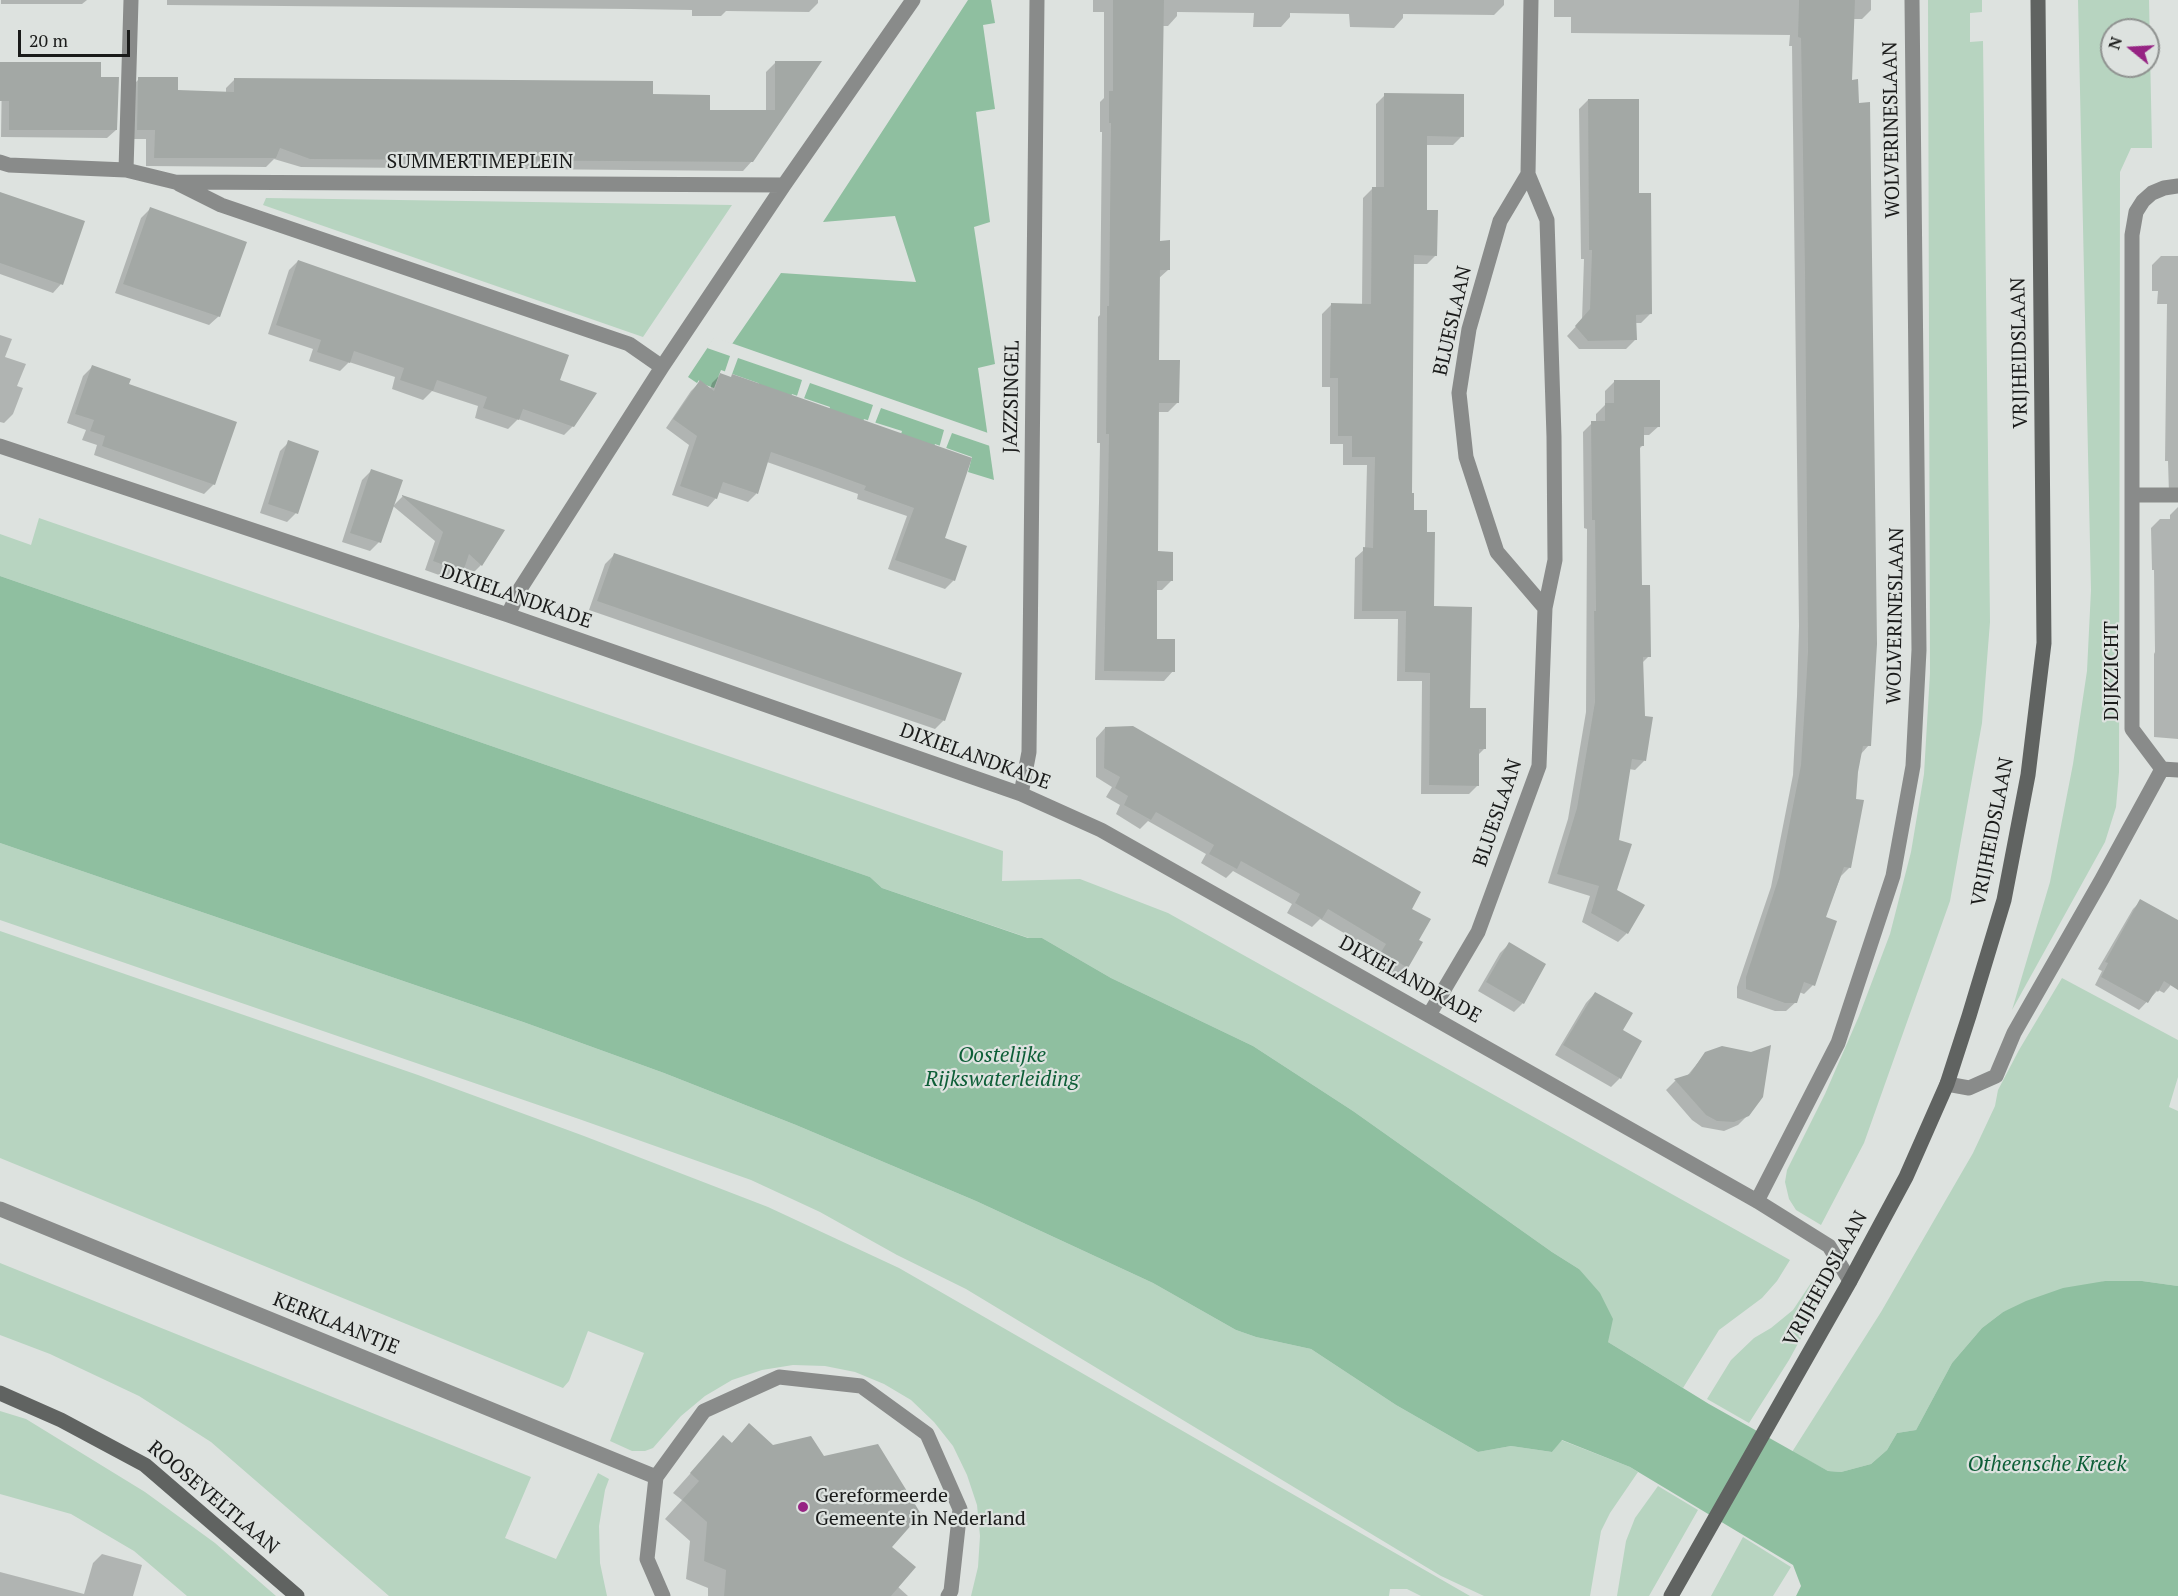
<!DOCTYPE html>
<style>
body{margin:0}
#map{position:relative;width:2178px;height:1596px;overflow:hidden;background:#dde2df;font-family:"PT Serif",serif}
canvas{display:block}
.north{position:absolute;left:2100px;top:18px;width:60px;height:60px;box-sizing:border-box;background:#dde2df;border:2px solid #8f9290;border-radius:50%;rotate:288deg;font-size:16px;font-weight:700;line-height:24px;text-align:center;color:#1a1b1a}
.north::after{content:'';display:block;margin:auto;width:21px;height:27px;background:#962483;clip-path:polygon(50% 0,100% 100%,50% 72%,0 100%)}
.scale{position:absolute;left:18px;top:30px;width:112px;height:27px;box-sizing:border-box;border:3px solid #1a1b1a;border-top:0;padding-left:8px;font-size:18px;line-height:21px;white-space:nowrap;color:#1a1b1a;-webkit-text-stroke:4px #dde2df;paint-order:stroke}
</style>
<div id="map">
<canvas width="2178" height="1596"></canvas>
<div class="north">N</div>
<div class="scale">20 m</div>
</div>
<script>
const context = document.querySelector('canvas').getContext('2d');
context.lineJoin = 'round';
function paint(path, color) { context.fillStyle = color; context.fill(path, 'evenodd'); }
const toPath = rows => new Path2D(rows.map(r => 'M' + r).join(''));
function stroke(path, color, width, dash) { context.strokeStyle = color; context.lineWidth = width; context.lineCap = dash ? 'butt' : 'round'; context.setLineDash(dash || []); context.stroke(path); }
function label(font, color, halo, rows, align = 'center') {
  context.font = font + ' "PT Serif",serif'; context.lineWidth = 4.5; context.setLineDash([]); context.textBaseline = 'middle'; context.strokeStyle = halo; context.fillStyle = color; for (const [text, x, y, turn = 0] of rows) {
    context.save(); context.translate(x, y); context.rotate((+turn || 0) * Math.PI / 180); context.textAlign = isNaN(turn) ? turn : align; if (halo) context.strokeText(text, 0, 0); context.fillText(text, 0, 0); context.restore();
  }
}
paint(toPath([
 [1928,0,1982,0,1982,12,1970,13,1970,42,1983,41,1990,622,1982,723,1950,901,1864,1143,1821,1225,1796,1210,1789,1199,1785,1182,1787,1170,1825,1094,1859,1016,1890,934,1911,852,1924,774,1930,673],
 [2078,0,2149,0,2152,148,2131,148,2120,172,2119,772,2116,807,2105,842,2012,1010,2050,882,2073,764,2087,671,2091,590],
 [2112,30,2148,30,2148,66,2112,66],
 [266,198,732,205,643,337,263,205],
 [39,518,1003,851,1002,881,1080,879,1168,913,1790,1260,1777,1281,1762,1298,1719,1330,1683,1388,1608,1342,1579,1269,1552,1252,1353,1111,1253,1046,1111,978,1042,938,1029,938,882,888,870,877,0,576,0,534,31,545],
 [0,843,526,1023,664,1073,796,1125,976,1201,1153,1283,1236,1330,1256,1337,1311,1349,1396,1405,1478,1452,1511,1446,1552,1452,1561,1440,1630,1467,1638,1472,1610,1513,1601,1531,1590,1596,1484,1596,1441,1576,966,1289,897,1255,820,1212,751,1180,579,1119,0,920],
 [0,931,418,1075,584,1136,768,1207,899,1268,1470,1596,1421,1596,1407,1589,1390,1589,1389,1596,971,1596,978,1567,980,1536,977,1505,967,1475,953,1446,934,1422,911,1400,884,1384,855,1372,825,1366,793,1365,762,1370,732,1380,705,1396,681,1416,653,1448,645,1451,632,1451,610,1441,644,1353,588,1331,569,1381,563,1388,0,1158],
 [2062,978,2178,1040,2178,1077,2169,1107,2178,1111,2178,1286,2142,1281,2105,1281,2003,1312,1982,1328,1952,1363,1916,1430,1897,1433,1887,1450,1871,1464,1841,1472,1828,1471,1792,1452,1881,1312,1973,1153,1995,1106,1998,1090,2019,1050],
 [0,1263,531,1477,505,1538,556,1559,598,1473,609,1479,605,1490,599,1526,600,1563,607,1596,389,1596,211,1442,139,1396,50,1354,0,1335],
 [1816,1279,1820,1284,1821,1292,1819,1305,1789,1360,1749,1423,1707,1399,1731,1360,1754,1338,1771,1328,1793,1310,1811,1283],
 [0,1411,26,1419,145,1492,215,1543,276,1596,187,1596,134,1551,71,1514,0,1494],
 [1658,1486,1698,1510,1649,1596,1617,1596,1626,1541,1635,1518],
 [1743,1537,1791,1567,1773,1596,1711,1596]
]), '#b7d4c0');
paint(toPath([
 [968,0,991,0,995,23,983,25,995,109,976,112,990,222,974,227,995,364,978,368,994,480,968,472,972,457,935,444,930,458,897,447,902,431,864,419,858,433,825,422,830,407,792,394,787,408,758,383,721,370,714,388,700,383,699,380,697,383,688,377,714,338,732,344,781,273,916,282,895,216,823,222],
 [0,576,870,877,882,888,1028,938,1042,938,1111,978,1253,1046,1353,1111,1552,1252,1579,1269,1600,1293,1613,1319,1608,1342,1709,1404,1828,1471,1841,1472,1871,1464,1887,1450,1897,1433,1916,1430,1952,1363,1982,1328,2003,1312,2026,1301,2063,1288,2105,1281,2142,1281,2178,1286,2178,1596,1796,1596,1801,1586,1793,1565,1630,1467,1562,1440,1552,1452,1511,1446,1478,1452,1396,1405,1311,1349,1256,1337,1236,1330,1153,1283,976,1201,796,1125,664,1073,526,1023,0,843]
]), '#8fbfa0');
paint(toPath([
 [714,337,988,433,990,446,952,433,945,451,939,448,944,430,881,408,874,426,867,423,873,405,810,383,803,401,796,399,802,380,738,358,731,377,724,374,730,356,707,348]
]), '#dde2df');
paint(toPath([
 [1,0,87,0,82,4,1,4],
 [167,0,818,0,818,3,809,12,726,11,721,16,692,16,692,10,631,9,167,5],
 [1093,0,1504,0,1504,5,1494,15,1403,14,1403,18,1394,28,1350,27,1349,14,1290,13,1290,17,1281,27,1253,27,1254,13,1177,12,1177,16,1168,26,1162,26,1159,242,1168,270,1158,279,1157,362,1178,402,1168,412,1157,412,1157,553,1172,580,1162,590,1156,590,1155,640,1173,671,1164,681,1095,680,1099,502,1100,443,1097,443,1098,317,1100,315,1102,132,1100,132,1100,102,1104,98,1104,12,1093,12],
 [1554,0,1871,0,1871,10,1862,19,1853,19,1850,81,1869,745,1860,755,1856,772,1850,867,1841,876,1824,918,1813,985,1804,994,1799,992,1796,1002,1786,1011,1775,1011,1737,998,1737,987,1771,887,1793,775,1797,696,1799,626,1792,46,1789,46,1790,35,1571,33,1571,17,1554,17],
 [776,62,819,63,752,161,743,171,301,167,274,159,266,167,146,166,146,139,128,139,130,88,139,79,177,91,226,93,226,88,235,79,652,96,709,111,766,111,766,72],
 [2,72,99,79,116,130,107,138,1,137],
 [1385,95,1462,136,1453,145,1426,145,1426,212,1436,255,1427,264,1412,264,1411,494,1412,511,1433,608,1485,748,1478,755,1478,785,1469,794,1421,794,1422,681,1397,681,1398,619,1354,619,1355,558,1365,549,1367,465,1343,465,1343,444,1330,444,1330,387,1322,387,1322,314,1331,305,1362,305,1363,198,1372,189,1376,189,1376,104],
 [1588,100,1638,194,1650,314,1641,323,1635,323,1635,340,1626,349,1579,349,1567,336,1582,320,1584,259,1581,259,1579,109],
 [0,193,61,284,53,293,0,274],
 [150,209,219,316,209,325,115,293,141,218],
 [2161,256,2178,256,2178,502,2169,494,2168,461,2165,461,2167,304,2157,304,2158,291,2152,291,2152,265],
 [298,261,573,426,564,435,518,419,508,429,475,418,478,406,432,391,423,400,392,389,395,377,349,362,340,371,309,361,313,349,268,334,289,270],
 [0,335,12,339,5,357,26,364,17,386,23,388,13,414,4,423,0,422],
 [92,367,127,385,214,484,204,494,94,455,97,445,82,440,86,430,67,423,83,376],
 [720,375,970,459,943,539,954,580,945,589,888,569,907,516,857,499,858,494,767,462,756,494,748,502,718,492,716,498,708,507,672,495,689,445,666,428,691,391,700,382,710,389,712,383],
 [1614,382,1659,426,1649,435,1642,435,1642,446,1639,449,1640,586,1649,656,1642,663,1644,761,1635,770,1629,769,1617,841,1616,890,1627,933,1618,942,1582,922,1590,896,1548,883,1568,819,1586,712,1587,529,1584,528,1583,432,1592,423,1596,423,1596,414,1605,405,1605,391],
 [289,442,296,513,287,522,260,513,280,451],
 [371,471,379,542,370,551,342,542,362,480],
 [403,496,503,531,481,565,472,574,463,566,462,571,453,580,425,570,435,541,393,506],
 [2178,507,2178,739,2154,737,2154,654,2155,652,2154,570,2152,570,2151,528,2160,519,2170,519,2170,515],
 [614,555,944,720,935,729,589,610,605,564],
 [1105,728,1410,909,1416,941,1407,967,1398,976,1373,962,1378,953,1320,919,1312,927,1287,913,1292,904,1233,871,1226,878,1201,863,1206,854,1148,821,1140,829,1116,814,1120,805,1106,797,1112,787,1096,777,1096,738],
 [2141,901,2178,922,2178,982,2175,980,2164,993,2158,990,2139,1010,2095,985,2102,971,2098,969,2133,909],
 [1509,944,1523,1003,1514,1012,1478,991,1500,953],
 [1595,993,1621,1030,1620,1078,1611,1087,1555,1055,1586,1003],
 [1706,1053,1748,1115,1738,1125,1724,1131,1702,1127,1692,1120,1666,1090,1675,1081,1687,1076],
 [749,1425,773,1447,823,1457,890,1547,897,1586,908,1596,708,1596,708,1588,686,1579,690,1541,665,1519,682,1500,673,1493,723,1437,731,1444],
 [102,1554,142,1565,133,1596,0,1596,0,1572,84,1594,93,1563]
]), '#0003');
paint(toPath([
 [1113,0,1164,0,1160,241,1170,240,1170,270,1160,270,1159,360,1180,360,1179,403,1159,403,1158,551,1173,552,1173,581,1157,581,1157,639,1175,639,1175,672,1104,671,1108,492,1109,434,1106,434,1107,306,1109,306,1111,123,1109,123,1109,91,1113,91],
 [1799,0,1855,0,1852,80,1858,79,1859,103,1870,102,1877,644,1871,746,1863,746,1858,772,1856,799,1864,800,1851,868,1844,867,1826,917,1837,921,1815,986,1804,982,1797,1003,1785,1003,1746,989,1746,977,1779,877,1801,765,1806,686,1808,651,1805,274,1801,38,1798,37],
 [775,61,822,61,753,162,310,159,280,148,276,158,154,158,155,130,137,130,138,77,178,77,178,90,234,92,234,78,653,81,653,94,710,95,710,110,775,110],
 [0,62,101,62,101,77,119,77,117,130,9,130,9,101,0,101],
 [1384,93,1464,94,1464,137,1427,136,1427,210,1438,210,1437,256,1414,255,1412,493,1414,493,1414,510,1427,510,1427,532,1435,532,1434,606,1472,607,1470,708,1486,708,1486,749,1479,749,1479,786,1429,785,1430,673,1405,672,1406,611,1362,611,1363,547,1373,548,1375,457,1352,457,1352,436,1338,436,1338,378,1330,378,1331,303,1371,304,1372,187,1384,187],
 [1588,99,1639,99,1639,193,1651,193,1652,314,1636,315,1637,340,1588,341,1575,326,1590,309,1592,250,1589,250],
 [0,192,85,221,63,285,0,263],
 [150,207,247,242,220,317,123,284],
 [298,260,569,355,560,380,597,393,574,427,523,409,519,420,483,408,487,397,437,380,433,391,400,380,404,368,354,351,350,363,317,352,321,340,276,325],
 [92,365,131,379,129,384,237,422,215,485,102,446,105,436,90,431,94,420,75,414],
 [720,373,731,377,732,374,972,458,945,538,967,546,955,581,895,560,914,508,864,490,866,486,817,468,771,452,758,494,723,482,717,499,680,486,697,436,673,419,700,380,714,391],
 [1614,380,1660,380,1660,427,1644,427,1644,446,1640,446,1642,585,1650,585,1651,657,1643,657,1645,716,1653,717,1646,761,1632,759,1619,840,1632,844,1617,890,1645,905,1628,934,1591,913,1599,886,1557,874,1577,808,1595,702,1594,611,1596,611,1595,520,1592,520,1591,421,1605,421,1605,403,1614,403],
 [288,440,319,451,298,514,268,504],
 [371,469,403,480,381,543,350,533],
 [402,495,505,530,482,566,469,554,463,572,433,561,443,532,402,496],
 [614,553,962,673,945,721,597,601],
 [1133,726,1421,892,1412,909,1431,919,1419,940,1423,942,1408,968,1381,952,1386,944,1328,909,1322,919,1295,903,1300,894,1241,861,1237,869,1209,854,1214,845,1156,812,1151,820,1124,805,1128,796,1115,788,1120,777,1104,768,1105,727],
 [2140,899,2178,920,2178,990,2164,981,2158,992,2156,990,2148,1003,2101,977,2108,963,2105,962],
 [1509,942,1546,964,1524,1004,1486,982],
 [1595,992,1633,1013,1623,1030,1642,1041,1621,1079,1563,1045],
 [1771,1045,1763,1097,1749,1116,1734,1122,1717,1121,1706,1115,1674,1079,1690,1074,1705,1052,1722,1046,1751,1052],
 [749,1423,773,1445,811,1436,824,1456,878,1444,921,1514,892,1547,916,1567,891,1596,724,1596,726,1570,704,1561,707,1522,682,1500,699,1481,690,1473,723,1435,732,1443]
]), '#a3a8a5');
stroke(toPath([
 [0,1209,656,1477],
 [663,1596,647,1559,656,1477,704,1411,779,1377,861,1386,927,1434,960,1509,951,1591,948,1596]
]), '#898b8a', 15);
stroke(toPath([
 [0,162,9,165,126,170,175,182,784,185],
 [126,170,131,0],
 [1528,174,1500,221,1469,329,1459,393,1466,457,1497,552,1545,608],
 [179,184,221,205,629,344,662,367],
 [0,446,508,615,1021,794,1101,830,1757,1201,1829,1246,1850,1281],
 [2132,495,2178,495],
 [508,615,520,589,662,367,784,185,913,0],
 [2162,769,2132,729,2132,235,2136,212,2143,201,2152,193,2164,188,2178,186],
 [2162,769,2178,770],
 [1021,794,1029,752,1037,0],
 [1429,1015,1478,932,1539,766,1545,608,1555,560,1554,437,1547,220,1528,174,1531,0],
 [1947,1084,1969,1088,1996,1076,2014,1033,2102,879,2162,769],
 [1757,1201,1838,1043,1893,876,1913,766,1919,650,1912,0]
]), '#898b8a', 15);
stroke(toPath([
 [0,1393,61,1420,145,1465,297,1596],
 [1671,1596,1850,1281,1906,1177,1947,1084,1969,1016,2004,900,2028,775,2044,643,2038,0]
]), '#606361', 15);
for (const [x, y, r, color] of [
 [803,1507,6,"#962483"]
]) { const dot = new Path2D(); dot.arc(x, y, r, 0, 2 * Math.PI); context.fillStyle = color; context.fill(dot); stroke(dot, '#dde2df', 2); }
label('20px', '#1a1b1a', '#dde2df', [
 ["WOLVERINESLAAN",1892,130,-91],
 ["SUMMERTIMEPLEIN",480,162],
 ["BLUESLAAN",1453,321,-77],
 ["VRIJHEIDSLAAN",2020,353,-91],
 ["JAZZSINGEL",1012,397,-89],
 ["DIXIELANDKADE",516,597,19],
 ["WOLVERINESLAAN",1896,616,-89],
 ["DIJKZICHT",2112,671,-90],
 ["DIXIELANDKADE",975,757,20],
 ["BLUESLAAN",1498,813,-71],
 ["VRIJHEIDSLAAN",1993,832,-79],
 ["DIXIELANDKADE",1410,980,29],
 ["VRIJHEIDSLAAN",1826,1279,-61],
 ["KERKLAANTJE",336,1324,22],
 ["ROOSEVELTLAAN",213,1498,40]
]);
label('20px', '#1a1b1a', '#dde2df', [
 ["Gereformeerde",815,1496],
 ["Gemeente in Nederland",815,1519]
], 'left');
label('italic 21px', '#0d5e37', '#dde2df', [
 ["Oostelijke",1002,1056],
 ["Rijkswaterleiding",1002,1080],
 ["Otheensche Kreek",2047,1465]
]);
</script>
